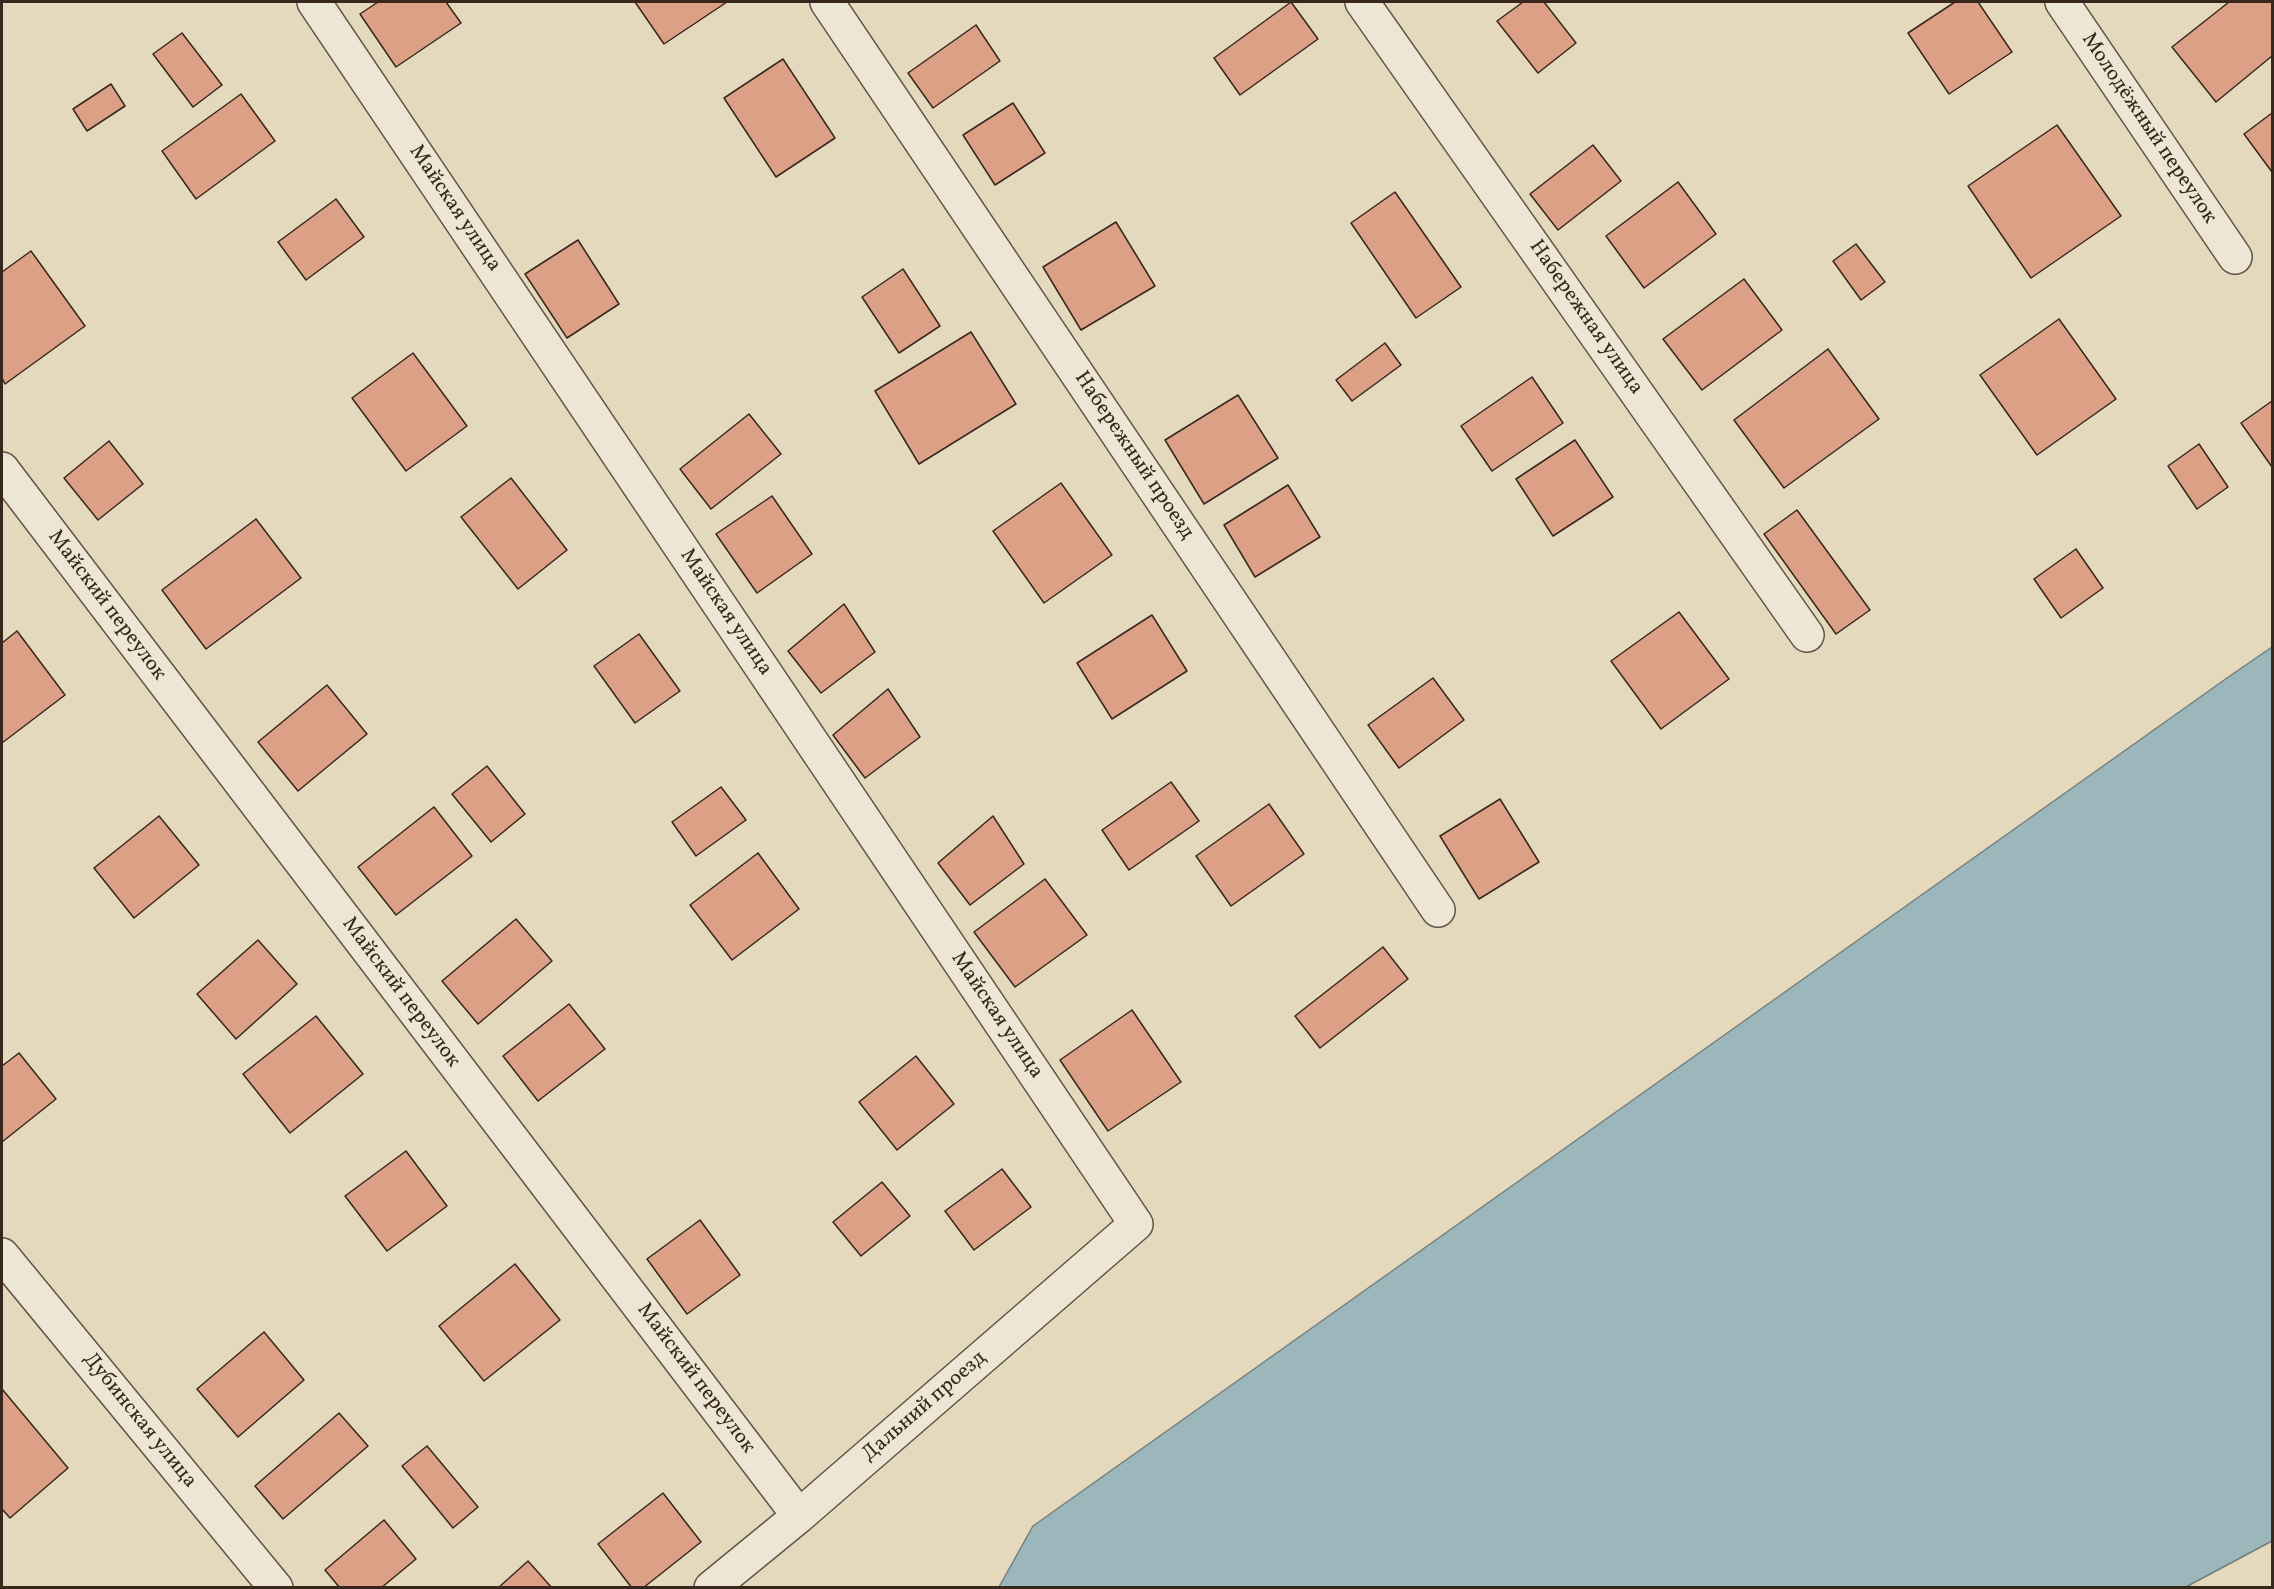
<!DOCTYPE html>
<meta charset="utf-8">
<style>
body{margin:0}
#map{position:relative;width:2274px;height:1589px;overflow:hidden;background:#e4d9bd;font-family:Vollkorn,serif}
canvas{display:block}
.frame{position:absolute;inset:0;border:3px solid #37271d;pointer-events:none}
</style>
<div id="map">
<canvas width="2274" height="1589"></canvas>
<div class="frame"></div>
</div>
<script>
const context = document.querySelector('canvas').getContext('2d');
context.lineJoin = 'round';
function paint(path, color) { context.fillStyle = color; context.fill(path, 'evenodd'); }
const toPath = rows => new Path2D(rows.map(r => 'M' + r).join(''));
function stroke(path, color, width, dash) { context.strokeStyle = color; context.lineWidth = width; context.lineCap = dash ? 'butt' : 'round'; context.setLineDash(dash || []); context.stroke(path); }
function label(font, color, halo, rows, align = 'center') {
  context.font = font + ' Vollkorn,serif'; context.lineWidth = 4.5; context.setLineDash([]); context.textBaseline = 'middle'; context.strokeStyle = halo; context.fillStyle = color; for (const [text, x, y, turn = 0] of rows) {
    context.save(); context.translate(x, y); context.rotate((+turn || 0) * Math.PI / 180); context.textAlign = isNaN(turn) ? turn : align; if (halo) context.strokeText(text, 0, 0); context.fillText(text, 0, 0); context.restore();
  }
}
const water = toPath([
 [2272,647,2272,1541,2184,1588,999,1587,1033,1526,2227,678,2272,647]
]);
paint(water, '#9bb7bc');
stroke(water, '#737d7c', 1.5);
const building = toPath([
 [378,2,446,2,461,23,396,67,360,14,378,2],
 [635,2,727,2,664,44,635,2],
 [1291,2,1318,39,1240,95,1214,58,1291,2],
 [1523,2,1544,2,1576,43,1538,73,1497,21,1523,2],
 [1955,2,1978,2,2012,52,1949,94,1908,33,1955,2],
 [2229,2,2272,2,2272,56,2216,102,2172,47,2229,2],
 [976,25,1000,61,933,108,908,73,976,25],
 [182,33,222,85,193,107,153,54,182,33],
 [783,59,835,138,776,177,724,98,783,59],
 [111,84,125,106,87,131,73,109,111,84],
 [241,94,275,141,196,199,162,151,241,94],
 [1013,103,1045,153,995,185,963,135,1013,103],
 [2272,113,2272,172,2244,134,2272,113],
 [2057,125,2121,216,2031,278,1968,186,2057,125],
 [1593,145,1621,181,1558,230,1530,194,1593,145],
 [1678,182,1716,234,1644,288,1606,236,1678,182],
 [1395,192,1461,287,1416,318,1351,223,1395,192],
 [336,199,364,237,306,280,278,242,336,199],
 [1116,222,1155,286,1081,330,1043,267,1116,222],
 [578,240,619,304,567,338,525,274,578,240],
 [1856,244,1885,282,1861,300,1833,261,1856,244],
 [31,251,85,326,5,384,2,378,2,272,31,251],
 [903,269,940,326,899,353,862,297,903,269],
 [1744,279,1782,330,1702,390,1663,339,1744,279],
 [2059,319,2116,399,2037,455,1980,375,2059,319],
 [971,332,1016,404,919,464,875,391,971,332],
 [1385,343,1401,365,1352,401,1336,380,1385,343],
 [1828,349,1879,419,1784,488,1734,420,1828,349],
 [413,353,467,426,406,471,352,398,413,353],
 [1532,377,1563,423,1492,471,1461,426,1532,377],
 [1238,395,1278,458,1204,504,1165,440,1238,395],
 [2272,401,2272,467,2241,423,2272,401],
 [749,414,781,454,711,509,680,469,749,414],
 [1575,440,1613,497,1553,536,1516,479,1575,440],
 [109,441,143,484,98,520,64,478,109,441],
 [2199,444,2228,487,2197,509,2168,466,2199,444],
 [511,478,567,550,518,589,461,517,511,478],
 [1061,483,1112,555,1044,603,993,531,1061,483],
 [1288,485,1320,537,1255,577,1224,525,1288,485],
 [772,496,812,554,757,593,716,534,772,496],
 [1797,510,1870,610,1836,634,1764,534,1797,510],
 [256,519,301,578,206,649,162,590,256,519],
 [2076,549,2103,588,2061,618,2034,579,2076,549],
 [844,604,875,652,821,693,788,651,844,604],
 [1679,612,1729,679,1661,729,1611,661,1679,612],
 [1152,615,1187,671,1112,719,1077,663,1152,615],
 [17,631,65,695,2,743,2,643,17,631],
 [639,634,680,691,635,723,594,666,639,634],
 [1433,678,1464,720,1399,768,1368,725,1433,678],
 [327,685,367,734,298,791,258,742,327,685],
 [888,689,920,737,865,778,833,735,888,689],
 [487,766,525,814,491,842,452,794,487,766],
 [1171,782,1199,821,1129,870,1102,830,1171,782],
 [721,787,746,820,696,856,672,822,721,787],
 [1500,799,1539,862,1479,899,1440,836,1500,799],
 [1269,804,1304,854,1231,906,1196,856,1269,804],
 [434,807,472,856,396,915,358,867,434,807],
 [159,816,199,865,134,918,94,868,159,816],
 [993,816,1024,864,970,905,938,863,993,816],
 [758,853,799,909,732,960,690,905,758,853],
 [1045,879,1087,935,1015,987,974,932,1045,879],
 [516,919,552,961,478,1024,442,981,516,919],
 [258,940,297,984,236,1039,197,994,258,940],
 [1383,947,1408,979,1320,1048,1295,1016,1383,947],
 [569,1004,605,1049,538,1101,503,1056,569,1004],
 [1132,1010,1181,1082,1108,1131,1060,1060,1132,1010],
 [316,1016,363,1074,290,1133,243,1074,316,1016],
 [19,1053,56,1099,2,1142,2,1066,19,1053],
 [916,1056,954,1104,897,1150,859,1102,916,1056],
 [406,1151,447,1206,387,1251,345,1196,406,1151],
 [1002,1169,1031,1207,974,1250,945,1211,1002,1169],
 [882,1182,910,1216,861,1256,833,1222,882,1182],
 [700,1220,740,1275,687,1314,647,1259,700,1220],
 [515,1264,560,1320,484,1381,439,1326,515,1264],
 [264,1332,304,1380,238,1437,197,1389,264,1332],
 [2,1389,68,1468,10,1518,2,1509,2,1389],
 [339,1413,368,1446,283,1519,255,1486,339,1413],
 [427,1446,478,1507,453,1528,402,1466,427,1446],
 [663,1493,701,1542,643,1588,632,1588,598,1544,663,1493],
 [384,1520,416,1559,381,1588,340,1588,325,1570,384,1520],
 [528,1561,552,1588,498,1588,528,1561]
]);
paint(building, '#dca087');
stroke(building, '#37271d', 1.5);
const minor = toPath([
 [314,2,1136,1224,799,1516,711,1588],
 [827,2,1438,910],
 [1362,2,1807,635],
 [2062,2,2235,257],
 [2,469,799,1516],
 [2,1255,276,1588]
]);
stroke(minor, '#625445', 36);
stroke(minor, '#ede6d4', 33);
label('21px', '#37271d', '#ede6d4', [
 ["Молодёжный переулок",2148,129,56],
 ["Майская улица",454,209,56],
 ["Набережная улица",1585,318,55],
 ["Набережный проезд",1133,456,56],
 ["Майский переулок",106,606,53],
 ["Майская улица",725,613,56],
 ["Майский переулок",400,993,53],
 ["Майская улица",996,1016,56],
 ["Майский переулок",695,1379,53],
 ["Дальний проезд",925,1407,-41],
 ["Дубинская улица",139,1421,51]
]);
</script>
